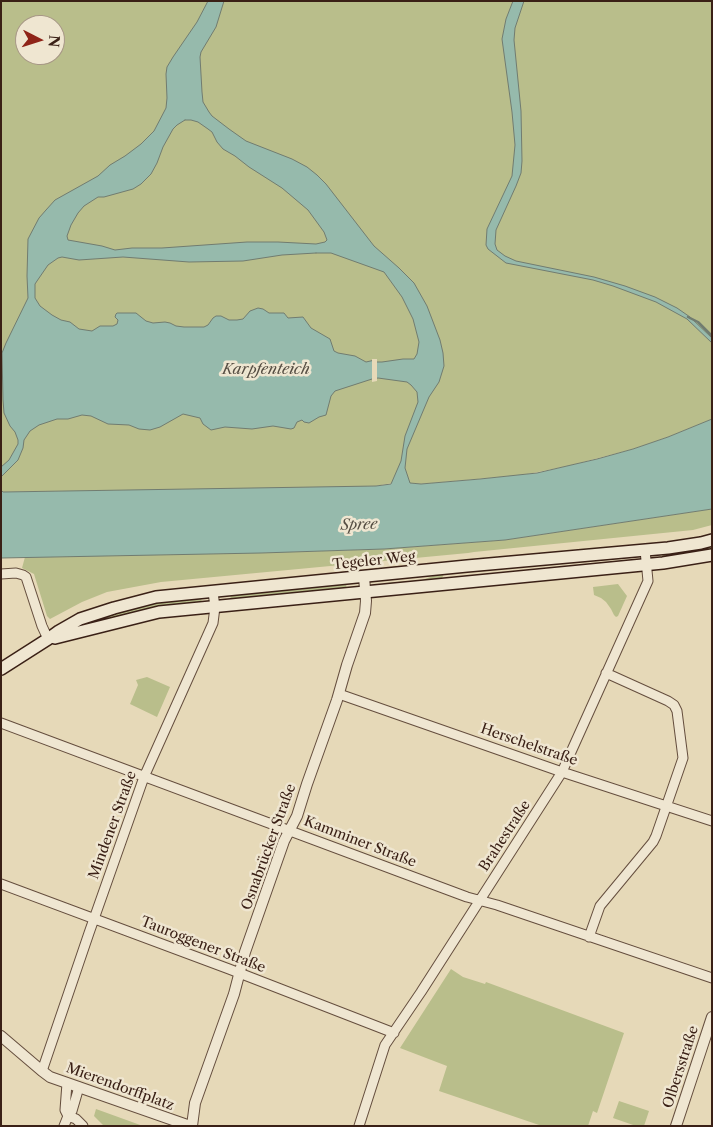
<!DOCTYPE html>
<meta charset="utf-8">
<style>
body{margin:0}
#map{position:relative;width:713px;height:1127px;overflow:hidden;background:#e6d9b8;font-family:"Libre Caslon Text",serif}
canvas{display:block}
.frame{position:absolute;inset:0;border:2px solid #3a2016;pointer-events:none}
.north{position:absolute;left:15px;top:15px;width:50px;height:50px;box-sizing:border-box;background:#efe6d1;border:1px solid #a79786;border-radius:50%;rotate:95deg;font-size:14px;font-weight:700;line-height:20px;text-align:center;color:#3a2016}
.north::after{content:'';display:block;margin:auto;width:18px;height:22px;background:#8f2418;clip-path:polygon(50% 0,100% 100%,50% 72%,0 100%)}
</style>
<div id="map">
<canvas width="713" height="1127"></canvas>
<div class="frame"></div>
<div class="north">N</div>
</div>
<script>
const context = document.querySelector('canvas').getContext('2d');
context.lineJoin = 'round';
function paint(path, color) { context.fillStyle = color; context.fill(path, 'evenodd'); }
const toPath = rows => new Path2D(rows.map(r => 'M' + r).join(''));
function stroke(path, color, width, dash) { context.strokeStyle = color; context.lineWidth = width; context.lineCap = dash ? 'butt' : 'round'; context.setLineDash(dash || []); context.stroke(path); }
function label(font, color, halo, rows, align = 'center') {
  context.font = font + ' "Libre Caslon Text",serif'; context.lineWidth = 5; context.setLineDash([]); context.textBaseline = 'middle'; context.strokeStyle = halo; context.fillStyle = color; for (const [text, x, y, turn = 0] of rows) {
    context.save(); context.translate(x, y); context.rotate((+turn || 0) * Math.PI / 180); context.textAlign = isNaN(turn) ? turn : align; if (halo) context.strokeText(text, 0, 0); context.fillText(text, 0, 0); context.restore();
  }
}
paint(toPath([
 [1,1,712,1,712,419,668,437,633,449,568,466,523,475,421,484,392,483,376,486,357,488,1,492],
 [25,25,55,25,55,55,25,55],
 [712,509,712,525,693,530,474,552,468,553,161,582,107,592,82,602,50,619,47,616,34,574,22,568,25,557,324,551,384,549,505,540],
 [712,544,712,551,663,559,662,552],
 [444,574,441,580,385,587,385,583,422,580,436,575],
 [346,584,347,591,231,601,230,594],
 [618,584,627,596,618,616,616,617,614,615,611,609,606,602,601,598,594,595,593,587],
 [201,597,202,604,66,631,78,623,147,603],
 [147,677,170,687,157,717,130,704,138,685,136,680],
 [451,969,463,977,485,984,486,982,624,1033,597,1113,593,1111,588,1126,542,1126,439,1091,447,1066,400,1048],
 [619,1101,649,1111,644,1126,636,1126,613,1118],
 [96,1109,143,1126,104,1126,94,1116]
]), '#b9be8b');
const water = toPath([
 [208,1,224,1,216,27,201,52,200,57,202,92,203,102,209,112,212,116,229,129,246,141,292,159,307,167,317,175,326,184,374,246,399,268,414,283,427,306,440,340,443,353,444,366,439,382,429,397,407,449,405,468,410,483,421,484,480,479,537,473,597,459,633,449,668,437,712,419,712,509,505,540,384,549,261,553,1,558,1,490,3,492,376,486,391,484,401,461,405,436,418,402,417,392,411,385,407,382,378,378,372,379,335,391,331,396,326,415,319,417,309,423,304,422,302,420,297,422,294,428,291,429,273,426,252,429,225,427,211,430,203,424,200,418,183,414,160,427,150,430,139,429,129,425,108,424,91,416,82,415,68,419,57,419,39,425,30,431,24,440,23,448,18,460,1,477,1,467,9,460,18,444,18,440,15,432,10,426,4,413,3,400,2,353,6,343,28,298,27,276,28,239,39,218,46,210,55,200,98,176,110,165,125,156,141,144,154,131,166,108,167,98,166,74,167,67,173,57,197,22,208,1],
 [185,120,191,120,198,122,208,129,212,132,217,142,223,149,235,156,249,167,282,188,308,210,324,232,327,240,325,242,316,244,278,242,247,242,162,248,132,248,115,250,102,246,68,240,67,236,71,225,78,213,84,206,98,197,104,197,133,189,141,184,151,174,157,163,163,147,173,129,177,125,185,120],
 [316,253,331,253,384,272,402,297,413,319,419,342,417,354,414,359,403,359,382,362,377,362,375,360,366,362,355,356,338,353,334,351,330,339,311,328,303,317,288,318,284,313,269,313,263,309,258,308,250,311,243,319,237,320,229,320,221,316,216,316,213,318,208,325,204,327,184,327,176,326,170,323,165,322,153,323,146,321,136,313,117,313,116,314,115,317,118,320,117,324,113,326,100,326,92,331,79,329,70,322,61,320,52,315,40,306,35,298,35,284,37,281,48,265,58,258,62,257,79,260,123,257,189,262,243,261,282,255,316,253],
 [513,1,524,1,515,28,514,40,521,111,522,161,521,173,516,186,496,230,495,244,497,250,505,256,516,261,594,277,625,286,655,297,677,308,690,317,712,338,712,343,687,319,656,302,613,286,593,280,506,263,488,249,486,245,487,229,512,176,515,145,512,112,502,39,506,19,513,1]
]);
paint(water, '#96baac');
stroke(water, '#717c70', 1);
paint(toPath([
 [372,359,377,359,377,381,372,382]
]), '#e6d9b8');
stroke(toPath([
 [688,317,698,322,712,336]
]), '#717c70', 2.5);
const minor = toPath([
 [1,574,16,573,23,575,26,577,42,626,48,639],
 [339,694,562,772,712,821],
 [1,723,467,897,497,905,712,978],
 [1,884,229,969,394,1033],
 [589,937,600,906,653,842,656,836,683,758,677,711,674,705,668,701,606,673],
 [42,1071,89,933,144,777,213,623,215,607,213,592],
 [67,1083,65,1110,68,1116],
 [68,1116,76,1119,83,1126],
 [64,1126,68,1116,72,1111,79,1087],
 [359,1126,385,1045,421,992,562,772,648,581,645,550]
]);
const tertiary = toPath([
 [1,1036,42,1071,50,1077,190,1126],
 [192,1126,195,1103,234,994,245,952,284,841,297,816,307,784,337,700,347,665,365,613,366,601,364,577],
 [676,1126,712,1017]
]);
const secondary = toPath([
 [55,638,159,612,663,563,712,555],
 [1,669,48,639,59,631,80,619,114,608,156,597,467,566,668,548,701,543,712,540]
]);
stroke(minor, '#654e3e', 11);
stroke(tertiary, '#654e3e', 12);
stroke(secondary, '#3a2016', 14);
stroke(minor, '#efe6d1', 9);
stroke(tertiary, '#efe6d1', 10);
stroke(secondary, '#efe6d1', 11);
label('14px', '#3a2016', '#efe6d1', [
 ["Tegeler Weg",374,561,-6],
 ["Herschelstraße",529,745,19],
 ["Mindener Straße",113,825,-70],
 ["Brahestraße",505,836,-57],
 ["Kamminer Straße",360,842,21],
 ["Osnabrücker Straße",269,847,-70],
 ["Tauroggener Straße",203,945,21],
 ["Olbersstraße",681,1067,-72],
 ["Mierendorffplatz",120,1087,20]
]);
label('italic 15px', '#564e43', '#efe6d1', [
 ["Karpfenteich",266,370],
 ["Spree",359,525,-2]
]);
</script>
